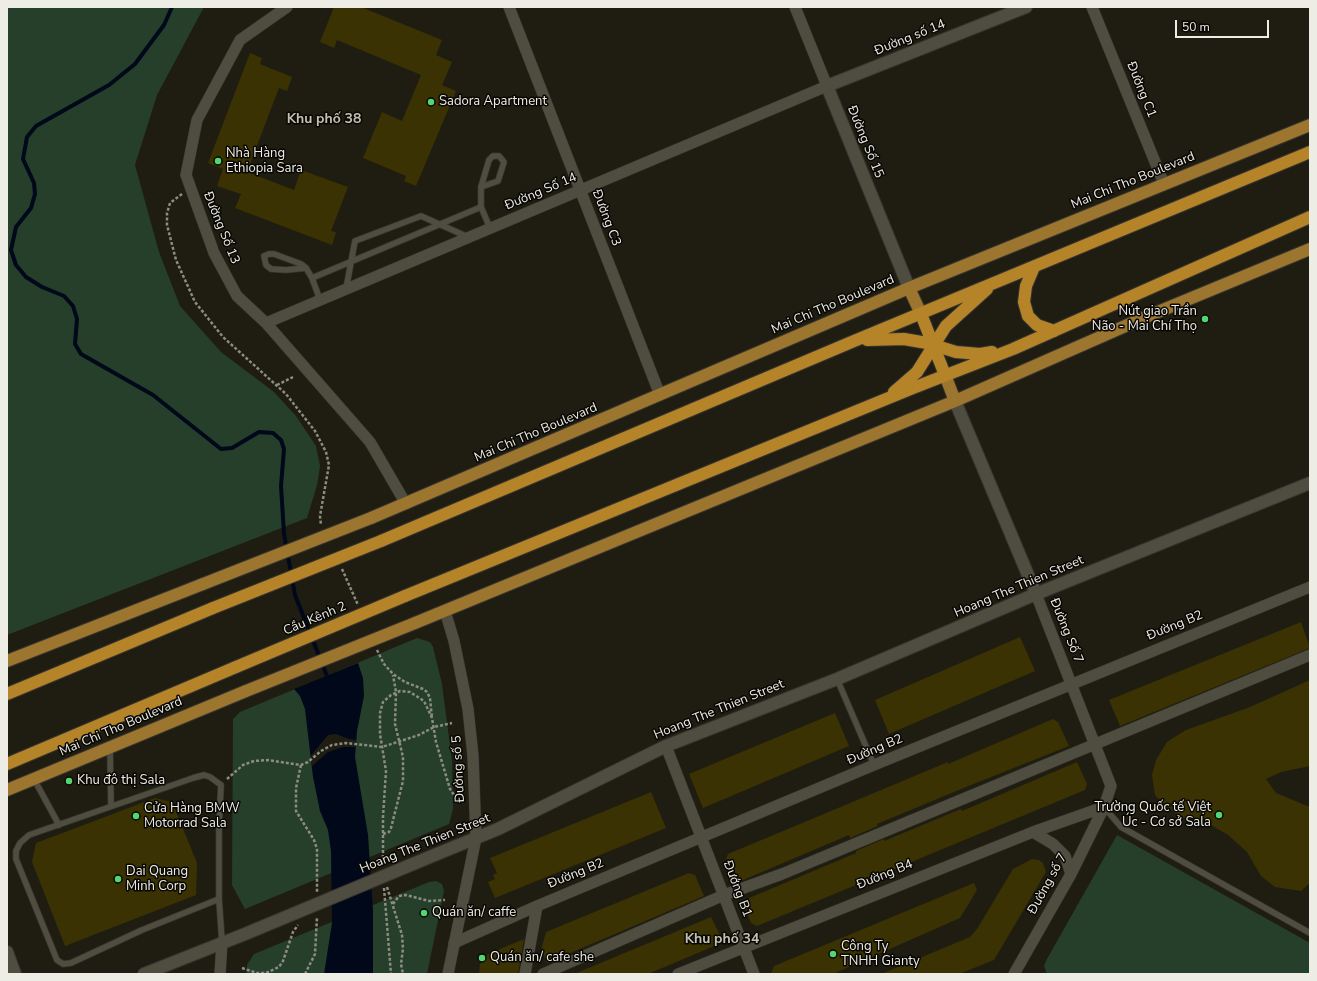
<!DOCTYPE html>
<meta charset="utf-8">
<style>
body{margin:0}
#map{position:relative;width:1317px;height:981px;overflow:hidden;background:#1f1d11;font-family:"Nunito Sans",sans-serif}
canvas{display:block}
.frame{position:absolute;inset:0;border:8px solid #eeede5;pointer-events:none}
.scale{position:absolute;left:1175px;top:20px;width:94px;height:18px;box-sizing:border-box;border:2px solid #eeede5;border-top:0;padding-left:5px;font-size:12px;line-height:14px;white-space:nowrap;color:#eeede5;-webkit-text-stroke:3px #080704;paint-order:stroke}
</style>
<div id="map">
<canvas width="1317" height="981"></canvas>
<div class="frame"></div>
<div class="scale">50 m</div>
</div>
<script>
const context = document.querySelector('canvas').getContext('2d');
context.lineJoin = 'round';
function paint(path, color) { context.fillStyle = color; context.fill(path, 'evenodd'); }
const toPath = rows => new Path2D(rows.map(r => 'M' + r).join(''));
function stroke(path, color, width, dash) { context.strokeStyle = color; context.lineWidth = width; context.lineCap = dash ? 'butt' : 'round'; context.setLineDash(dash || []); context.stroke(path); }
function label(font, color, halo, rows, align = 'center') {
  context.font = font + ' "Nunito Sans",sans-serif'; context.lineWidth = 3; context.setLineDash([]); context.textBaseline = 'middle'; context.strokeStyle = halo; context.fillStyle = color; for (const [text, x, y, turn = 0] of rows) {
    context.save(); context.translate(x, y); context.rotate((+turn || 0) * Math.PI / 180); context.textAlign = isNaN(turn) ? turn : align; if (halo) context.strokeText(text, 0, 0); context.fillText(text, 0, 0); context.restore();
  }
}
paint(toPath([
 [7,7,204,7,157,95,135,165,159,252,180,306,221,352,274,392,296,416,316,446,320,466,317,485,307,518,7,635],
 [417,638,430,642,433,647,442,684,452,761,453,809,449,824,245,909,232,885,233,719,240,712],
 [1117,835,1310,943,1310,974,1047,974,1044,966,1047,959],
 [436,881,442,884,444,891,427,974,246,974,247,965,254,954,429,882]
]), '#253f2b');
paint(toPath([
 [358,663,363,678,364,696,357,731,355,757,368,835,373,911,373,974,324,974,332,923,331,851,328,830,320,811,313,777,305,709,300,696,294,689]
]), '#00081a');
paint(toPath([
 [336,734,349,739,356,740,355,747,343,747,328,752,312,766,311,756,313,753,328,735]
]), '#1f1d11');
stroke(toPath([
 [172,7,164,25,135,64,109,85,36,126,27,137,23,159,34,183,35,194,31,208,16,227,11,250,16,265,26,277,42,287,64,296,73,306,77,319,75,344,81,354,153,395,221,449,232,448,259,432,273,433,281,440,284,449,281,486,284,534,295,595,327,676]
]), '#00081a', 4);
paint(toPath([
 [334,7,361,7,442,40,436,55,452,62,442,85,456,91,416,186,404,181,406,176,363,158,382,112,402,121,421,75,337,40,334,48,320,42],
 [250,53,262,58,260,64,292,77,287,91,279,88,247,172,294,190,301,170,348,187,331,231,336,232,332,245,235,208,241,194,217,186,223,169,208,163],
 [1301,622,1310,648,1120,726,1109,700],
 [1020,637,1035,671,889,734,875,700],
 [1310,680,1310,766,1281,772,1266,779,1276,793,1310,807,1310,883,1301,891,1275,887,1261,876,1247,852,1228,835,1211,825,1181,817,1166,806,1155,795,1152,775,1156,760,1167,742,1186,730,1250,707],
 [835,713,849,746,703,808,689,774],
 [1053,719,1058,722,1069,746,966,787,877,824,878,826,850,838,849,835,736,883,726,859,728,854,948,762,948,764],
 [1077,762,1087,784,1085,790,757,926,751,923,742,901,849,856,856,853,856,851,884,839,884,841,961,809,962,811],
 [651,792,666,828,495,898,488,882,495,879,493,875,497,873,490,858],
 [155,798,172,802,197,863,196,895,65,946,32,862,36,843],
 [1032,859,1039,860,1043,863,1046,872,994,960,959,974,881,974,970,937,977,929,1013,869],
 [689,873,695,875,704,896,547,963,541,950,546,932],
 [974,883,977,890,960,918,833,974,771,974,774,966],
 [711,917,721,937,719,944,648,974,574,974],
 [524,939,518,974,479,974,480,964,488,954]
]), '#3a3202');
const service = toPath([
 [481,187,498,181,504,162,499,156,493,156,489,160,481,187,481,207,490,228],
 [306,268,286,270,271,269,266,265,264,256,269,254,274,254,301,264,306,268,312,278,320,300],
 [312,278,481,207],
 [346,289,355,241,421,216,468,237],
 [837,679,874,765],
 [110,747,111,806],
 [34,779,59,825],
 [1104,807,1121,827,1310,933],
 [219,899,142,930,71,963,63,964,57,960,16,859,16,851,20,843,29,835,193,778,204,775,210,777,221,785,219,826,219,899,222,942]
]);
const minor = toPath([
 [287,7,240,40,197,120,186,175,214,253,237,296,266,323,370,442,406,504],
 [509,7,660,395],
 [1092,7,1164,184],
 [266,323,827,86,795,7],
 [445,611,454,641,468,709,473,756,476,838,448,974],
 [666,746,754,974],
 [1033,832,1053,844,1065,856,1071,874],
 [454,943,537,906,874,765,1310,587],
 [220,974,222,942],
 [525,974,537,906],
 [543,974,724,895,782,874,1310,655],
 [678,974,1033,832,1104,807],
 [1014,974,1071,874,1104,807,1111,786,1036,594]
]);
const tertiary = toPath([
 [909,288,827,86,1026,7],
 [955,401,1036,594],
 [437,854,498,829,666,746,837,679,1036,594,1310,483],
 [144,974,245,934]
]);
const secondary = toPath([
 [7,952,15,974]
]);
const primary = toPath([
 [909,288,921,314],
 [945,375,955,401],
 [371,518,909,288,1310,125],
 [415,623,955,401,1148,316,1310,249],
 [7,661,203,584],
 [7,790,246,691]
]);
const trunk = toPath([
 [1034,267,1026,286,1024,302,1028,316,1037,325,1054,331],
 [921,314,945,375],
 [867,340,904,339,927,343,956,352,980,354,992,352],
 [894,392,917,372,946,326,987,289],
 [381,541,854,341,1310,152],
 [405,596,913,388,1013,349,1310,217],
 [7,694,213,608],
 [7,764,236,667]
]);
stroke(service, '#37352f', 7);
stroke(minor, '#37352f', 12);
stroke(tertiary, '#37352f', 14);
stroke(secondary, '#37352f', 14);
stroke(primary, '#37352f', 14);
stroke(trunk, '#37352f', 14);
stroke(toPath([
 [182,194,170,203,167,213,167,225,176,260,195,302,223,337,286,394,315,431,326,452,329,465,320,516,321,525],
 [277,385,293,377],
 [342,569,358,605],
 [377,650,384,664,393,674,405,682,423,689,427,692,430,698,432,718],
 [301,765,296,788,296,811,314,840,317,849,317,892],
 [227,779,243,765,254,761,268,760,301,765,308,762,321,751,332,745,346,743,382,747,419,735,434,727,452,723],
 [383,834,389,832,391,828,403,781,403,757,395,724,396,692,393,675],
 [383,863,383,817,386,771,380,734,380,713,383,702,391,695,400,691,410,692,424,701,432,718,436,742,450,789,456,798],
 [387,887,402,935,403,949,401,964,403,974],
 [384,888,391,974],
 [393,904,399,896,406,895,429,901,445,900],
 [242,968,257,973,266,973,279,967,283,961,293,932,298,925],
 [305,974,315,954,317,917]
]), '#8d8c82', 2.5, [3, 2]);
stroke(service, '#4f4d40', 5.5);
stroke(minor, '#4f4d40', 11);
stroke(tertiary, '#4f4d40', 12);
stroke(secondary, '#4f4d40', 12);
stroke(primary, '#9c762e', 12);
stroke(trunk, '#b68428', 12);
const tertiaryBridge = toPath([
 [245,934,437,854]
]);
const primaryBridge = toPath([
 [203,584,371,518],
 [246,691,415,623]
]);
const trunkBridge = toPath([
 [213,608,381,541],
 [236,667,405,596]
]);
stroke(tertiaryBridge, '#37352f', 14, []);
stroke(primaryBridge, '#37352f', 14, []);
stroke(trunkBridge, '#37352f', 14, []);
stroke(tertiaryBridge, '#4f4d40', 12);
stroke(primaryBridge, '#9c762e', 12);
stroke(trunkBridge, '#b68428', 12);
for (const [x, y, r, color] of [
 [431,102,4,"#52d673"],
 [218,161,4,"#52d673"],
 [1205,319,4,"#52d673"],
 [69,781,4,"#52d673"],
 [1219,815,4,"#52d673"],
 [136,816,4,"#52d673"],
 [118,879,4,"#52d673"],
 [424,913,4,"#52d673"],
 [833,954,4,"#52d673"],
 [482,958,4,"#52d673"]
]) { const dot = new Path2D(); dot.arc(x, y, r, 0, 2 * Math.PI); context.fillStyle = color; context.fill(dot); stroke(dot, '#080704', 1.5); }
label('13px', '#eeede5', '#080704', [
 ["Đường số 14",910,38,-22],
 ["Đường C1",1141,90,68],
 ["Đường Số 15",865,142,68],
 ["Mai Chi Tho Boulevard",1133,181,-22],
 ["Đường Số 14",541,192,-23],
 ["Đường C3",606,218,69],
 ["Đường Số 13",221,228,68],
 ["Mai Chi Tho Boulevard",833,305,-23],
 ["Mai Chi Tho Boulevard",536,433,-23],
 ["Hoang The Thien Street",1019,587,-23],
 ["Cầu Kênh 2",315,619,-23],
 ["Đường B2",1175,626,-22],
 ["Đường Số 7",1066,631,68],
 ["Hoang The Thien Street",719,710,-22],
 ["Mai Chi Tho Boulevard",121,727,-23],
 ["Đường B2",875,750,-23],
 ["Đường số 5",459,769,-93],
 ["Hoang The Thien Street",425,844,-22],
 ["Đường B2",576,874,-22],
 ["Đường B4",885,875,-22],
 ["Đường số 7",1048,884,-61],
 ["Đướng B1",737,889,69]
]);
label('13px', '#eeede5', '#080704', [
 ["Sadora Apartment",439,102],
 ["Nhà Hàng",226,154],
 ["Ethiopia Sara",226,169],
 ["Nút giao Trần",1197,312,"right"],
 ["Não - Mai Chí Thọ",1197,327,"right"],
 ["Khu đô thị Sala",77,781],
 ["Trường Quốc tế Việt",1211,808,"right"],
 ["Úc - Cơ sở Sala",1211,823,"right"],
 ["Cửa Hàng BMW",144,809],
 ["Motorrad Sala",144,824],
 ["Dai Quang",126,872],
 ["Minh Corp",126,887],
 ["Quán ăn/ caffe",432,913],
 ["Công Ty",841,947],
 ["TNHH Gianty",841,962],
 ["Quán ăn/ cafe she",490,958]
], 'left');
label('bold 14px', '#c4c1b2', '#080704', [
 ["Khu phố 38",324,120],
 ["Khu phố 34",722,940]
]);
</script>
